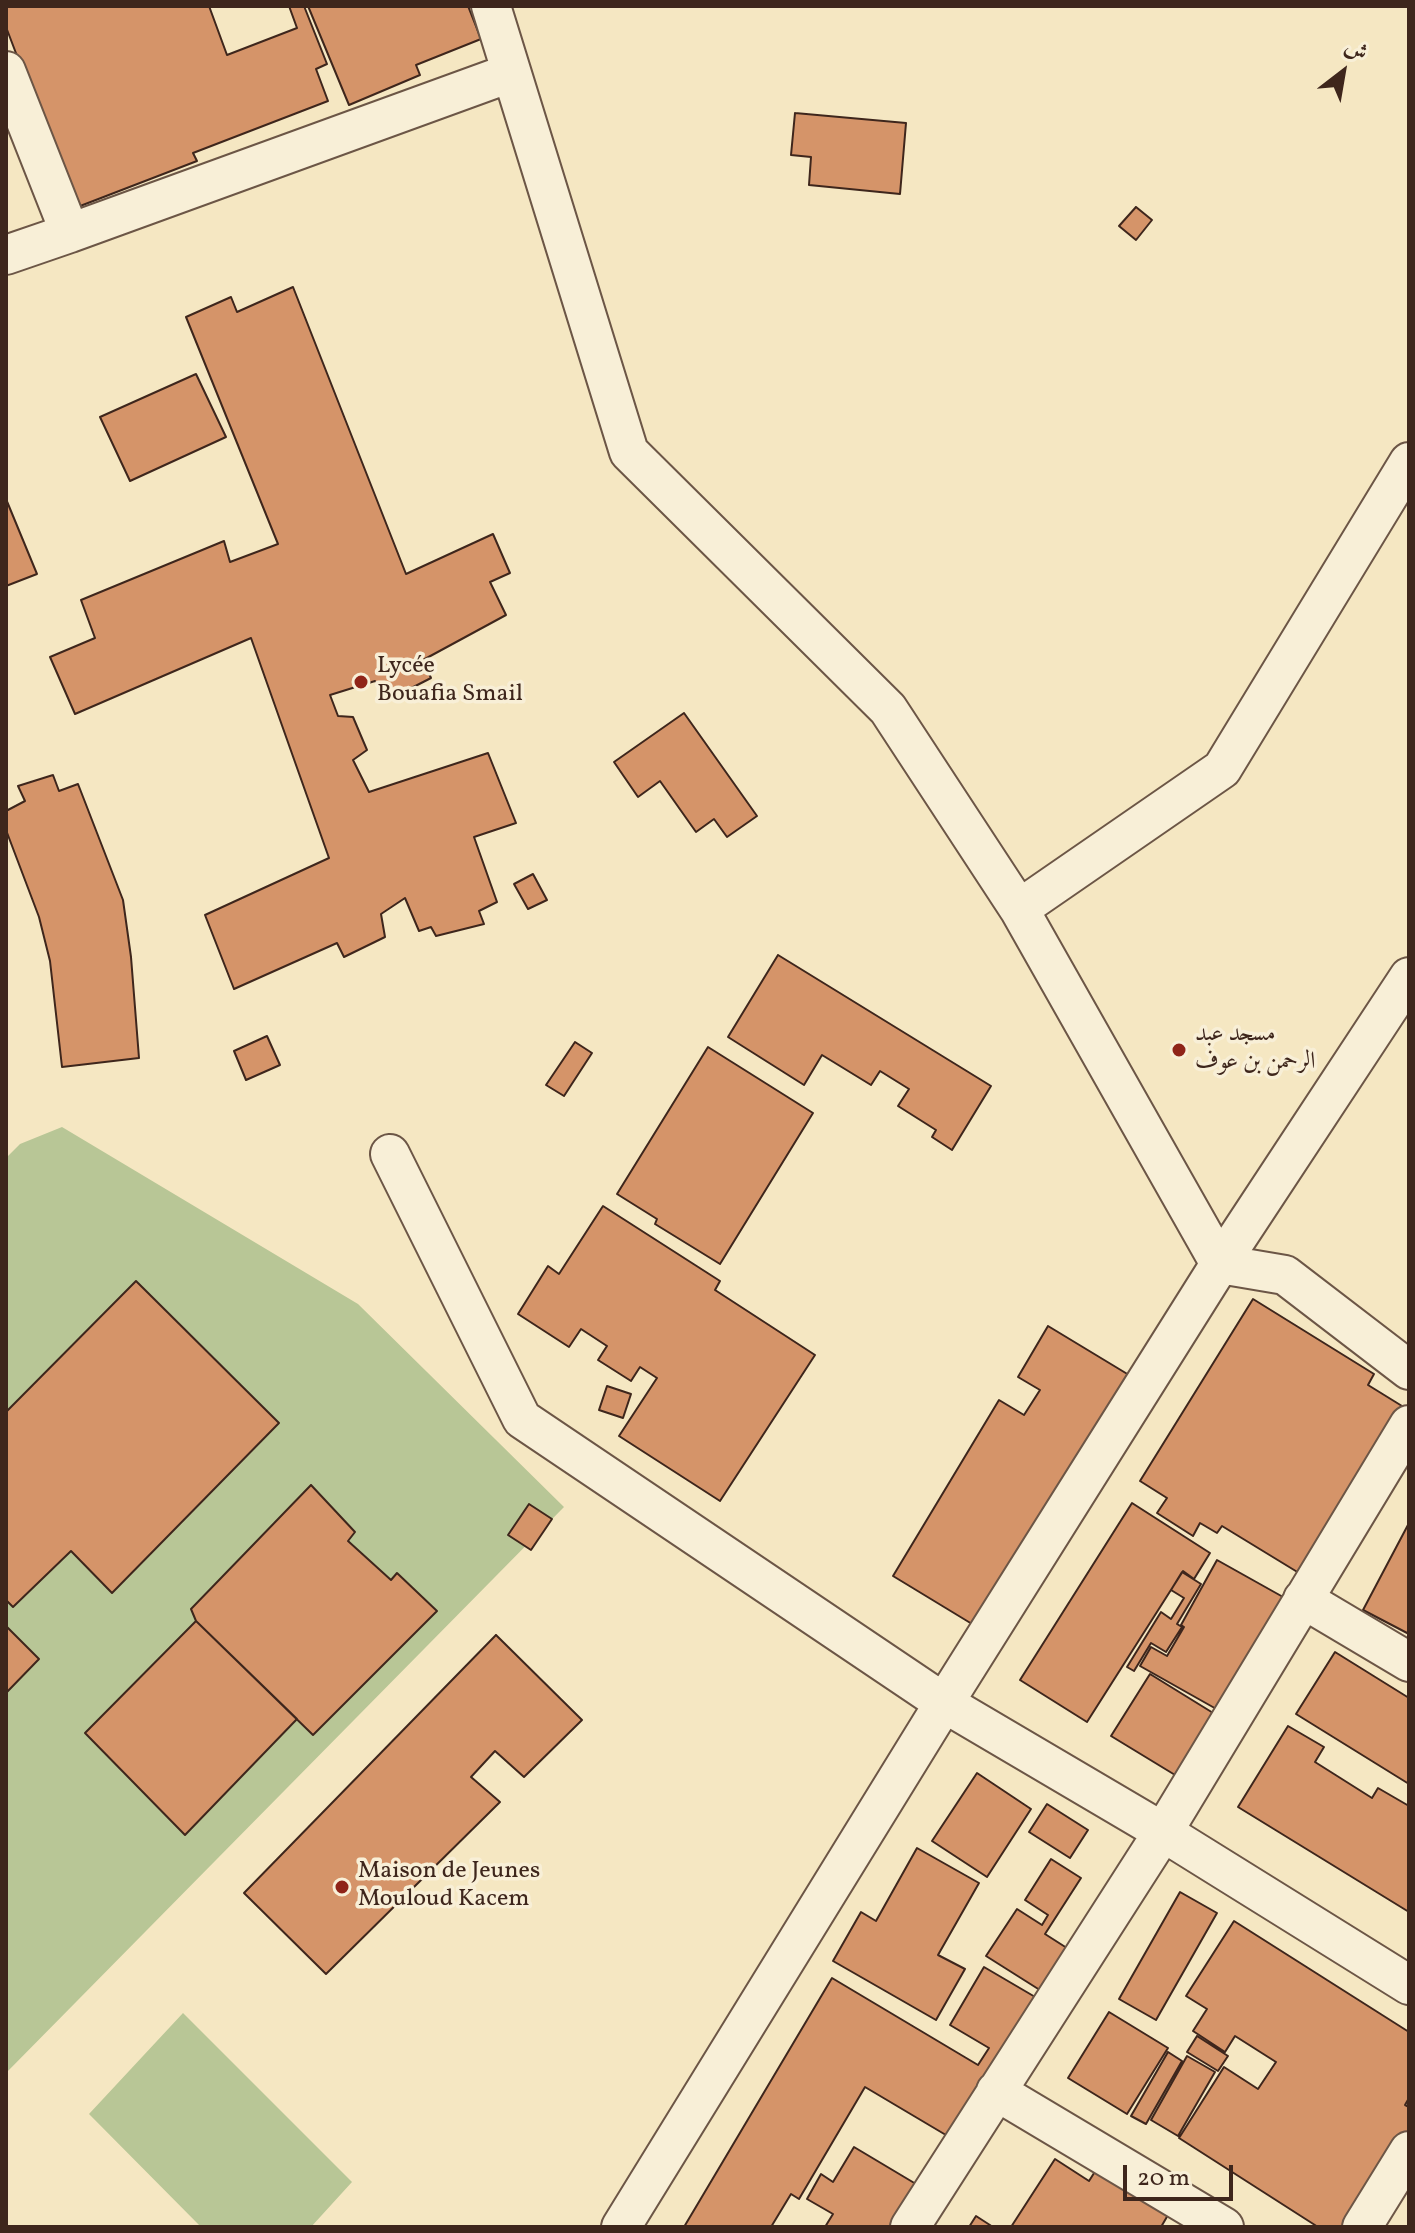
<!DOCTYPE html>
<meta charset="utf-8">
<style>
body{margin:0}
#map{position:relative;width:1415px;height:2233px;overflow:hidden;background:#f5e7c2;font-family:Vollkorn,Amiri,serif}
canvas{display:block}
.frame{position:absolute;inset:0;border:8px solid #3e261c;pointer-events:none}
.north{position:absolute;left:1303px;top:32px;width:80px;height:80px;-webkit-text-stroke:6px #f8efd7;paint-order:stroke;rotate:31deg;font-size:22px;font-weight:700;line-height:32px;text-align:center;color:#3e261c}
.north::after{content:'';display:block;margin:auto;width:28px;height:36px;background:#3e261c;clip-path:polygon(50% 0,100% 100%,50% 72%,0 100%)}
.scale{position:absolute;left:1123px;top:2165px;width:110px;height:36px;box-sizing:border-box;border:4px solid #3e261c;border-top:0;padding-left:10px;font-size:24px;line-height:28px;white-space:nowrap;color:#3e261c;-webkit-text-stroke:6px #f8efd7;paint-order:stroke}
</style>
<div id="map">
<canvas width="1415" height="2233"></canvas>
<div class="frame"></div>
<div class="north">ش</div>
<div class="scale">20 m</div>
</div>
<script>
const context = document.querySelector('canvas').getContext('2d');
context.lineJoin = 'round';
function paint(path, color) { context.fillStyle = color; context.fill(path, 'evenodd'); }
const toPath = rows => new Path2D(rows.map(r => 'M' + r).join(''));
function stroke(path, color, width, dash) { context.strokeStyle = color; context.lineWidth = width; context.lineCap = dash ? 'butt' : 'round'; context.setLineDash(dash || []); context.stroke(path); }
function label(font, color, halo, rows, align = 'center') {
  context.font = font + ' Vollkorn,Amiri,serif'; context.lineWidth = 7; context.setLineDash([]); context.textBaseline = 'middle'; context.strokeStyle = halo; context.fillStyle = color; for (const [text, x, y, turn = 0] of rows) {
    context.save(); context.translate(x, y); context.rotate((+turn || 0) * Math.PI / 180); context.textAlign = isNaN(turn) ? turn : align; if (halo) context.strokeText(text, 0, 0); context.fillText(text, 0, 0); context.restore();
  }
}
paint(toPath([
 [62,1127,358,1304,564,1507,6,2073,6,1158,20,1144],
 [183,2013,352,2182,311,2227,201,2227,89,2114]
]), '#b8c696');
const building = toPath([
 [6,6,209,6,227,55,297,28,289,6,304,6,327,64,316,69,328,101,193,153,197,161,75,208,6,27,6,6],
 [308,6,468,6,481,39,416,65,420,75,349,105,308,6],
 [795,113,906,123,900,194,809,185,811,157,791,155,795,113],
 [1136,207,1152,220,1136,240,1119,226,1136,207],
 [293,287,406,574,493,534,510,573,490,582,506,615,423,660,431,678,388,700,375,681,330,695,338,716,353,717,367,750,353,760,369,792,488,753,516,823,474,837,497,902,479,911,484,924,436,936,431,927,419,931,405,898,381,914,385,937,344,957,337,943,234,989,205,915,329,858,251,638,75,714,50,657,95,638,81,600,224,541,230,562,278,544,186,317,231,297,237,312,293,287],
 [196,374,226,437,130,481,100,417,196,374],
 [6,499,37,574,6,586,6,499],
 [684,713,757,816,727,837,714,819,696,832,660,781,638,797,614,762,684,713],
 [53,775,59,791,78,784,123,900,131,957,139,1058,62,1067,50,961,39,917,6,830,6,811,25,801,18,786,53,775],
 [533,874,547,900,528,909,514,884,533,874],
 [778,955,991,1086,952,1150,932,1137,936,1130,898,1106,909,1089,880,1071,871,1085,822,1055,804,1085,728,1037,778,955],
 [267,1036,280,1065,246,1080,234,1051,267,1036],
 [575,1042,592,1053,564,1096,546,1085,575,1042],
 [708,1047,813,1113,720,1264,655,1224,657,1219,617,1194,708,1047],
 [603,1206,720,1281,715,1290,815,1355,720,1501,619,1436,657,1378,640,1367,631,1381,598,1360,607,1346,581,1329,569,1347,518,1314,548,1266,559,1274,603,1206],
 [136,1281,279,1423,112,1593,71,1551,13,1607,6,1600,6,1412,136,1281],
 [1253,1299,1374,1374,1368,1385,1402,1406,1299,1573,1222,1526,1217,1533,1200,1523,1193,1536,1157,1513,1167,1498,1140,1481,1253,1299],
 [1048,1326,1129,1375,977,1627,893,1576,999,1400,1024,1415,1040,1390,1018,1377,1048,1326],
 [607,1386,631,1394,623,1418,599,1410,607,1386],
 [311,1485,355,1532,348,1541,391,1580,397,1573,437,1611,313,1735,196,1621,191,1609,311,1485],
 [1132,1503,1210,1553,1194,1579,1183,1571,1087,1722,1020,1680,1132,1503],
 [529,1504,552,1519,531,1550,508,1535,529,1504],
 [1409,1523,1409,1634,1363,1610,1409,1523],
 [1217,1560,1292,1602,1227,1715,1140,1666,1151,1647,1167,1656,1184,1627,1181,1625,1217,1560],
 [1182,1572,1201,1584,1177,1624,1182,1627,1166,1652,1151,1643,1134,1671,1127,1667,1161,1612,1171,1619,1184,1598,1171,1590,1182,1572],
 [196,1621,297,1719,185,1835,85,1733,196,1621],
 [6,1626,39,1659,6,1693,6,1626],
 [496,1635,582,1720,524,1777,495,1751,471,1777,500,1802,326,1974,244,1893,496,1635],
 [1335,1652,1409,1698,1409,1784,1296,1714,1335,1652],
 [1150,1674,1218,1716,1180,1778,1111,1736,1150,1674],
 [1288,1726,1324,1747,1315,1762,1372,1798,1378,1788,1409,1806,1409,1912,1238,1807,1288,1726],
 [977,1773,1031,1809,987,1877,932,1841,977,1773],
 [1047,1804,1088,1830,1070,1858,1029,1832,1047,1804],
 [917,1848,979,1883,938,1955,965,1969,936,2020,833,1961,861,1912,876,1921,917,1848],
 [1051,1859,1081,1878,1045,1934,1070,1950,1043,1992,986,1956,1017,1909,1042,1925,1048,1915,1025,1900,1051,1859],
 [1180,1892,1217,1913,1156,2020,1119,1999,1180,1892],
 [1234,1921,1409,2032,1409,2098,1405,2105,1409,2107,1409,2142,1346,2227,1318,2227,1179,2138,1224,2067,1258,2089,1276,2062,1235,2036,1225,2052,1193,2031,1207,2009,1186,1996,1234,1921],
 [984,1967,1042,2001,956,2141,865,2087,799,2199,791,2194,771,2227,684,2227,832,1978,978,2065,989,2048,950,2025,984,1967],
 [1109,2012,1168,2048,1127,2114,1068,2078,1109,2012],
 [1197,2036,1228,2056,1218,2071,1187,2052,1197,2036],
 [1168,2052,1182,2061,1146,2124,1131,2116,1168,2052],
 [1187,2056,1215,2072,1178,2136,1151,2120,1187,2056],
 [854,2147,921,2187,897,2227,825,2227,833,2214,807,2199,821,2174,833,2182,854,2147],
 [1055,2159,1089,2181,1096,2170,1168,2215,1161,2227,1011,2227,1055,2159],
 [976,2216,993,2227,969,2227,976,2216]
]);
paint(building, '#d59469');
stroke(building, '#3e261c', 2);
const minor = toPath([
 [491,6,629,452,888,709,1019,909,1220,1264,1285,1275,1409,1370],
 [6,71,70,233,510,73],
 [6,255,70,233],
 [1019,909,1222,769,1409,462],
 [390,1154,522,1419,944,1703,1163,1832,1409,1985],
 [1303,1599,1409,1662],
 [996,2091,1224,2227],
 [621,2227,944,1703,1220,1264,1409,977],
 [910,2227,1163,1832,1409,1425],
 [1362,2227,1409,2151]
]);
stroke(minor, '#6c5646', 42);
stroke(minor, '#f8efd7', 38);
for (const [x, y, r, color] of [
 [361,682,8,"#8f2418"],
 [1179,1050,8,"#8f2418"],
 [342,1887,8,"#8f2418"]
]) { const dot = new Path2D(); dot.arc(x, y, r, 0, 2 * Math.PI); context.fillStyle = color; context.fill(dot); stroke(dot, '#f8efd7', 3); }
label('24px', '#3e261c', '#f8efd7', [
 ["Lycée",377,668],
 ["Bouafia Smail",377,696],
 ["مسجد عبد",1195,1036],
 ["الرحمن بن عوف",1195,1064],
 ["Maison de Jeunes",358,1873],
 ["Mouloud Kacem",358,1901]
], 'left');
</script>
